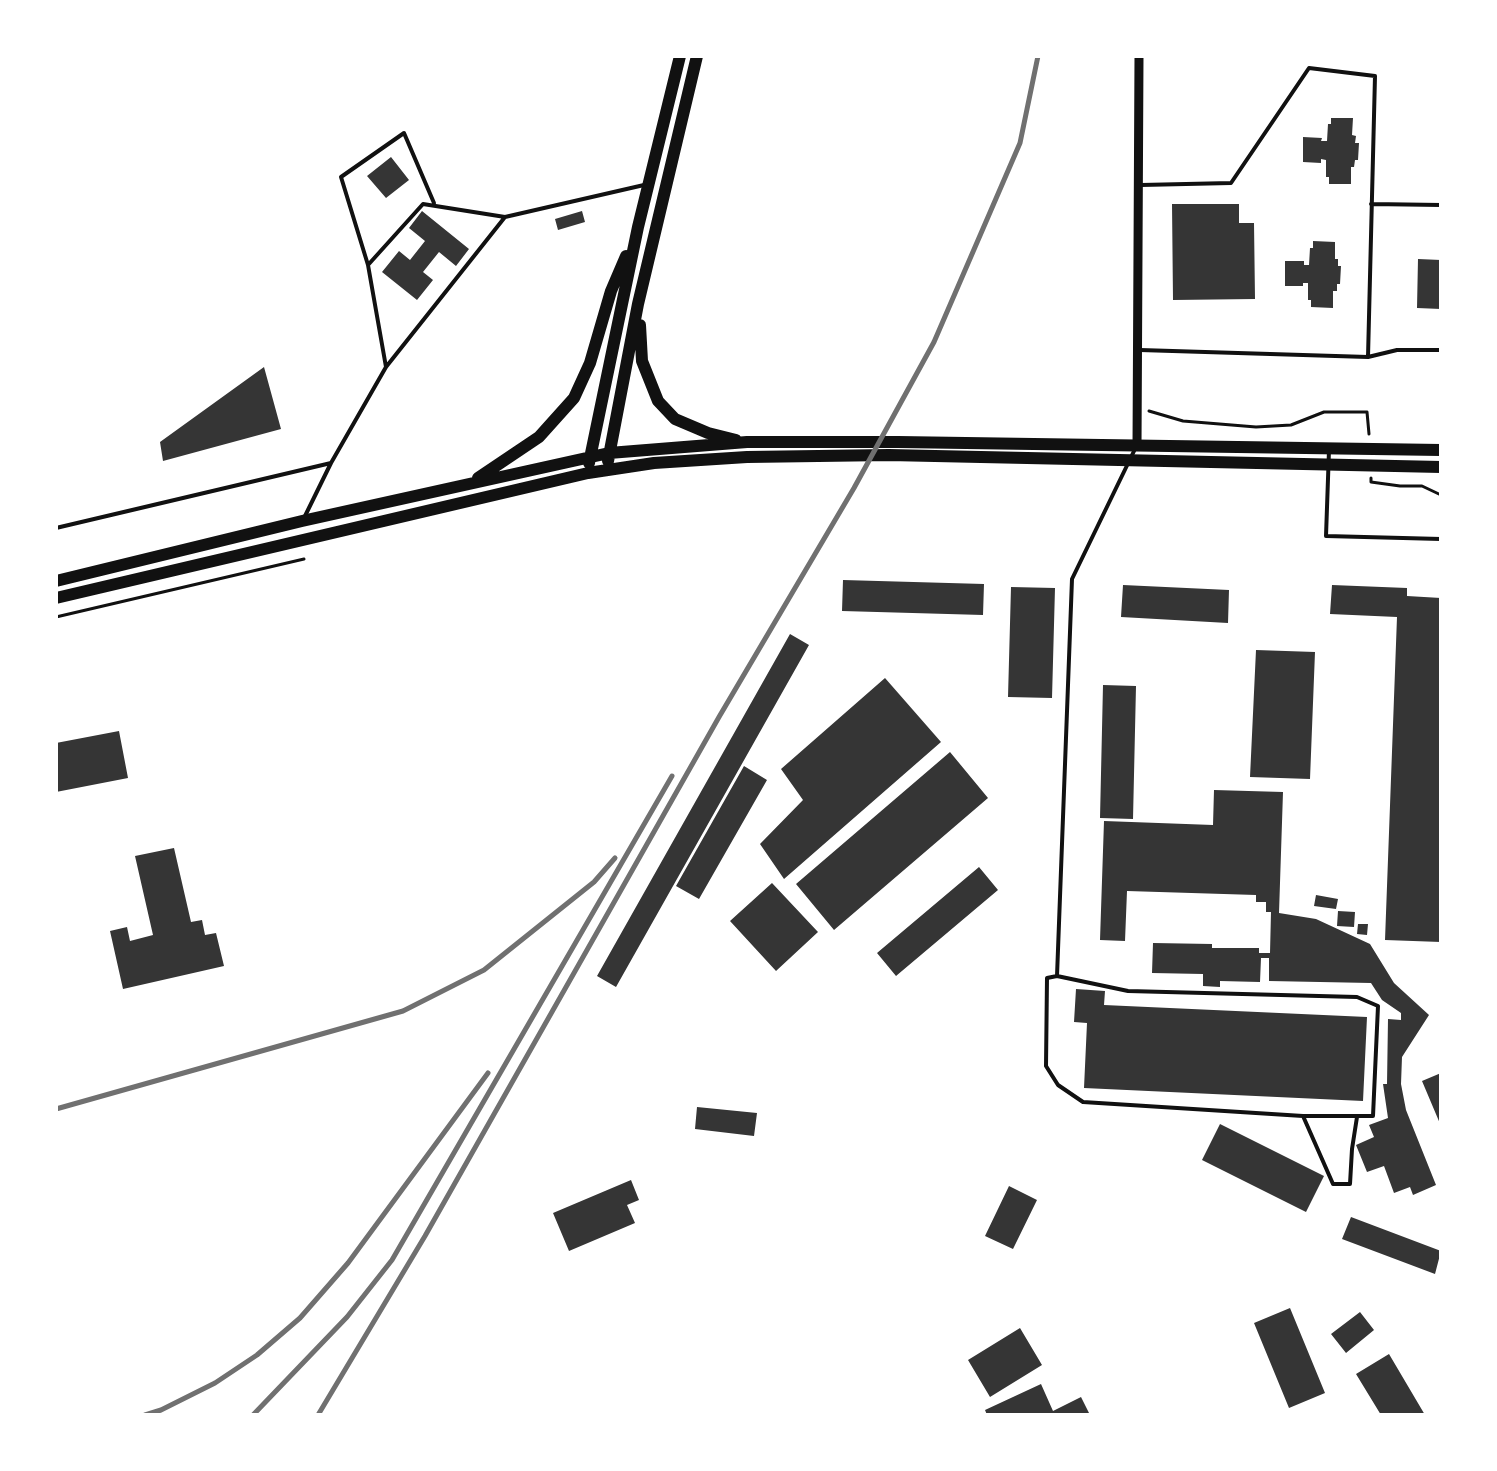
<!DOCTYPE html>
<style>
body{margin:0}
#map{position:relative;width:1497px;height:1471px;overflow:hidden;background:#fff;font-family:Lora,serif}
canvas{display:block}
.frame{position:absolute;inset:0;border:58px solid #fff;pointer-events:none}
</style>
<div id="map">
<canvas width="1497" height="1471"></canvas>
<div class="frame"></div>
</div>
<script>
const context = document.querySelector('canvas').getContext('2d');
context.lineJoin = 'round';
function paint(path, color) { context.fillStyle = color; context.fill(path, 'evenodd'); }
const toPath = rows => new Path2D(rows.map(r => 'M' + r).join(''));
function stroke(path, color, width, dash) { context.strokeStyle = color; context.lineWidth = width; context.lineCap = dash ? 'butt' : 'round'; context.setLineDash(dash || []); context.stroke(path); }
paint(toPath([
 [1331,118,1353,118,1352,135,1356,136,1355,143,1359,143,1358,160,1355,160,1354,167,1351,167,1351,184,1329,184,1329,177,1326,177,1326,160,1321,159,1321,163,1303,162,1303,137,1322,138,1321,141,1327,141,1328,124,1331,124],
 [391,157,409,180,386,198,367,176],
 [1172,204,1239,204,1239,223,1254,223,1255,299,1173,300],
 [422,211,469,249,456,266,439,252,423,272,433,280,417,300,382,272,399,251,410,260,425,241,409,228],
 [582,211,585,222,558,230,555,219],
 [1313,241,1335,242,1335,259,1338,259,1338,266,1341,266,1340,284,1337,284,1337,291,1333,291,1333,308,1311,307,1311,300,1308,300,1308,283,1303,283,1303,286,1285,286,1285,261,1304,261,1304,265,1309,265,1310,248,1313,248],
 [1418,259,1441,260,1441,309,1417,308],
 [264,367,281,429,163,461,160,442],
 [843,580,984,584,983,615,842,611],
 [1123,585,1229,590,1228,623,1121,617],
 [1332,585,1407,588,1407,596,1441,598,1441,942,1385,940,1397,617,1330,614],
 [1011,587,1055,588,1052,698,1008,697],
 [790,634,809,645,616,987,597,976],
 [1256,650,1315,652,1310,779,1250,777],
 [885,678,941,742,784,879,760,844,803,800,781,769],
 [1103,685,1136,686,1133,819,1100,818],
 [119,731,128,778,56,792,56,743],
 [950,752,988,798,834,930,796,884],
 [744,766,767,780,699,899,676,886],
 [1214,790,1283,792,1279,913,1316,919,1370,944,1394,983,1429,1015,1402,1057,1401,1084,1406,1110,1436,1185,1413,1195,1410,1187,1394,1193,1384,1166,1367,1172,1356,1145,1374,1137,1369,1125,1388,1118,1383,1084,1387,1084,1388,1019,1401,1020,1401,1013,1382,1000,1371,983,1269,981,1269,958,1261,958,1260,982,1220,981,1220,987,1203,986,1203,974,1152,973,1153,943,1212,944,1212,948,1259,948,1259,953,1270,953,1271,912,1266,912,1266,902,1256,902,1256,895,1127,891,1125,941,1100,940,1104,821,1213,825],
 [174,848,191,922,202,920,205,935,216,933,224,966,123,989,110,931,127,927,130,941,153,935,135,856],
 [979,867,998,890,896,976,877,953],
 [772,883,818,932,776,971,730,921],
 [1316,895,1338,899,1336,909,1314,906],
 [1338,911,1355,912,1354,927,1337,926],
 [1358,924,1368,924,1367,935,1357,934],
 [1076,989,1105,991,1104,1005,1367,1017,1363,1101,1084,1088,1087,1023,1074,1022],
 [1441,1073,1441,1126,1422,1081],
 [697,1107,757,1113,754,1136,695,1129],
 [1220,1124,1324,1176,1306,1212,1202,1160],
 [631,1180,639,1200,627,1205,635,1223,569,1251,553,1213],
 [1009,1186,1037,1200,1013,1249,985,1236],
 [1351,1217,1441,1251,1435,1274,1342,1239],
 [1290,1308,1325,1393,1289,1408,1254,1323],
 [1360,1312,1374,1330,1346,1353,1331,1334],
 [1020,1328,1042,1365,990,1397,968,1360],
 [1389,1354,1425,1415,1381,1415,1356,1374],
 [1041,1384,1053,1411,1081,1397,1090,1415,987,1415,985,1410]
]), '#353535');
stroke(toPath([
 [1149,411,1183,421,1256,427,1291,425,1324,412,1367,412,1369,434],
 [1371,478,1371,482,1400,486,1422,486,1441,495],
 [56,617,304,559]
]), '#111', 3);
stroke(toPath([
 [1371,204,1441,205],
 [368,265,341,177,404,133,434,203],
 [1140,350,1368,357,1375,76,1309,68,1231,183,1141,185],
 [1368,357,1397,350,1441,350],
 [386,367,368,265,423,204,505,217],
 [1329,450,1326,536,1441,539],
 [305,516,331,463,386,367,505,217,644,185],
 [56,528,331,463],
 [1057,976,1128,991,1357,997,1378,1006,1373,1116,1303,1116,1083,1102,1058,1085,1046,1066,1047,978,1057,976],
 [1057,976,1072,579,1135,449],
 [1303,1116,1333,1184,1350,1184,1352,1149,1357,1117]
]), '#111', 4);
stroke(toPath([
 [1137,445,1139,56]
]), '#111', 9);
stroke(toPath([
 [640,325,642,361,658,401,675,419,708,433,736,440],
 [608,461,638,304,697,56],
 [589,463,638,227,680,56],
 [478,478,539,437,574,398,590,363,611,291,626,256],
 [56,581,302,521,609,453,747,442,898,442,1441,450],
 [56,598,588,473,654,463,747,457,889,455,1441,467]
]), '#111', 12);
stroke(toPath([
 [56,1109,403,1011,484,970,594,882,615,858],
 [145,1415,161,1410,215,1383,257,1355,300,1318,348,1263,488,1073],
 [253,1415,347,1317,392,1260,672,776],
 [318,1415,425,1236,719,717,854,488,934,342,1020,143,1038,56]
]), '#707070', 5);
</script>
